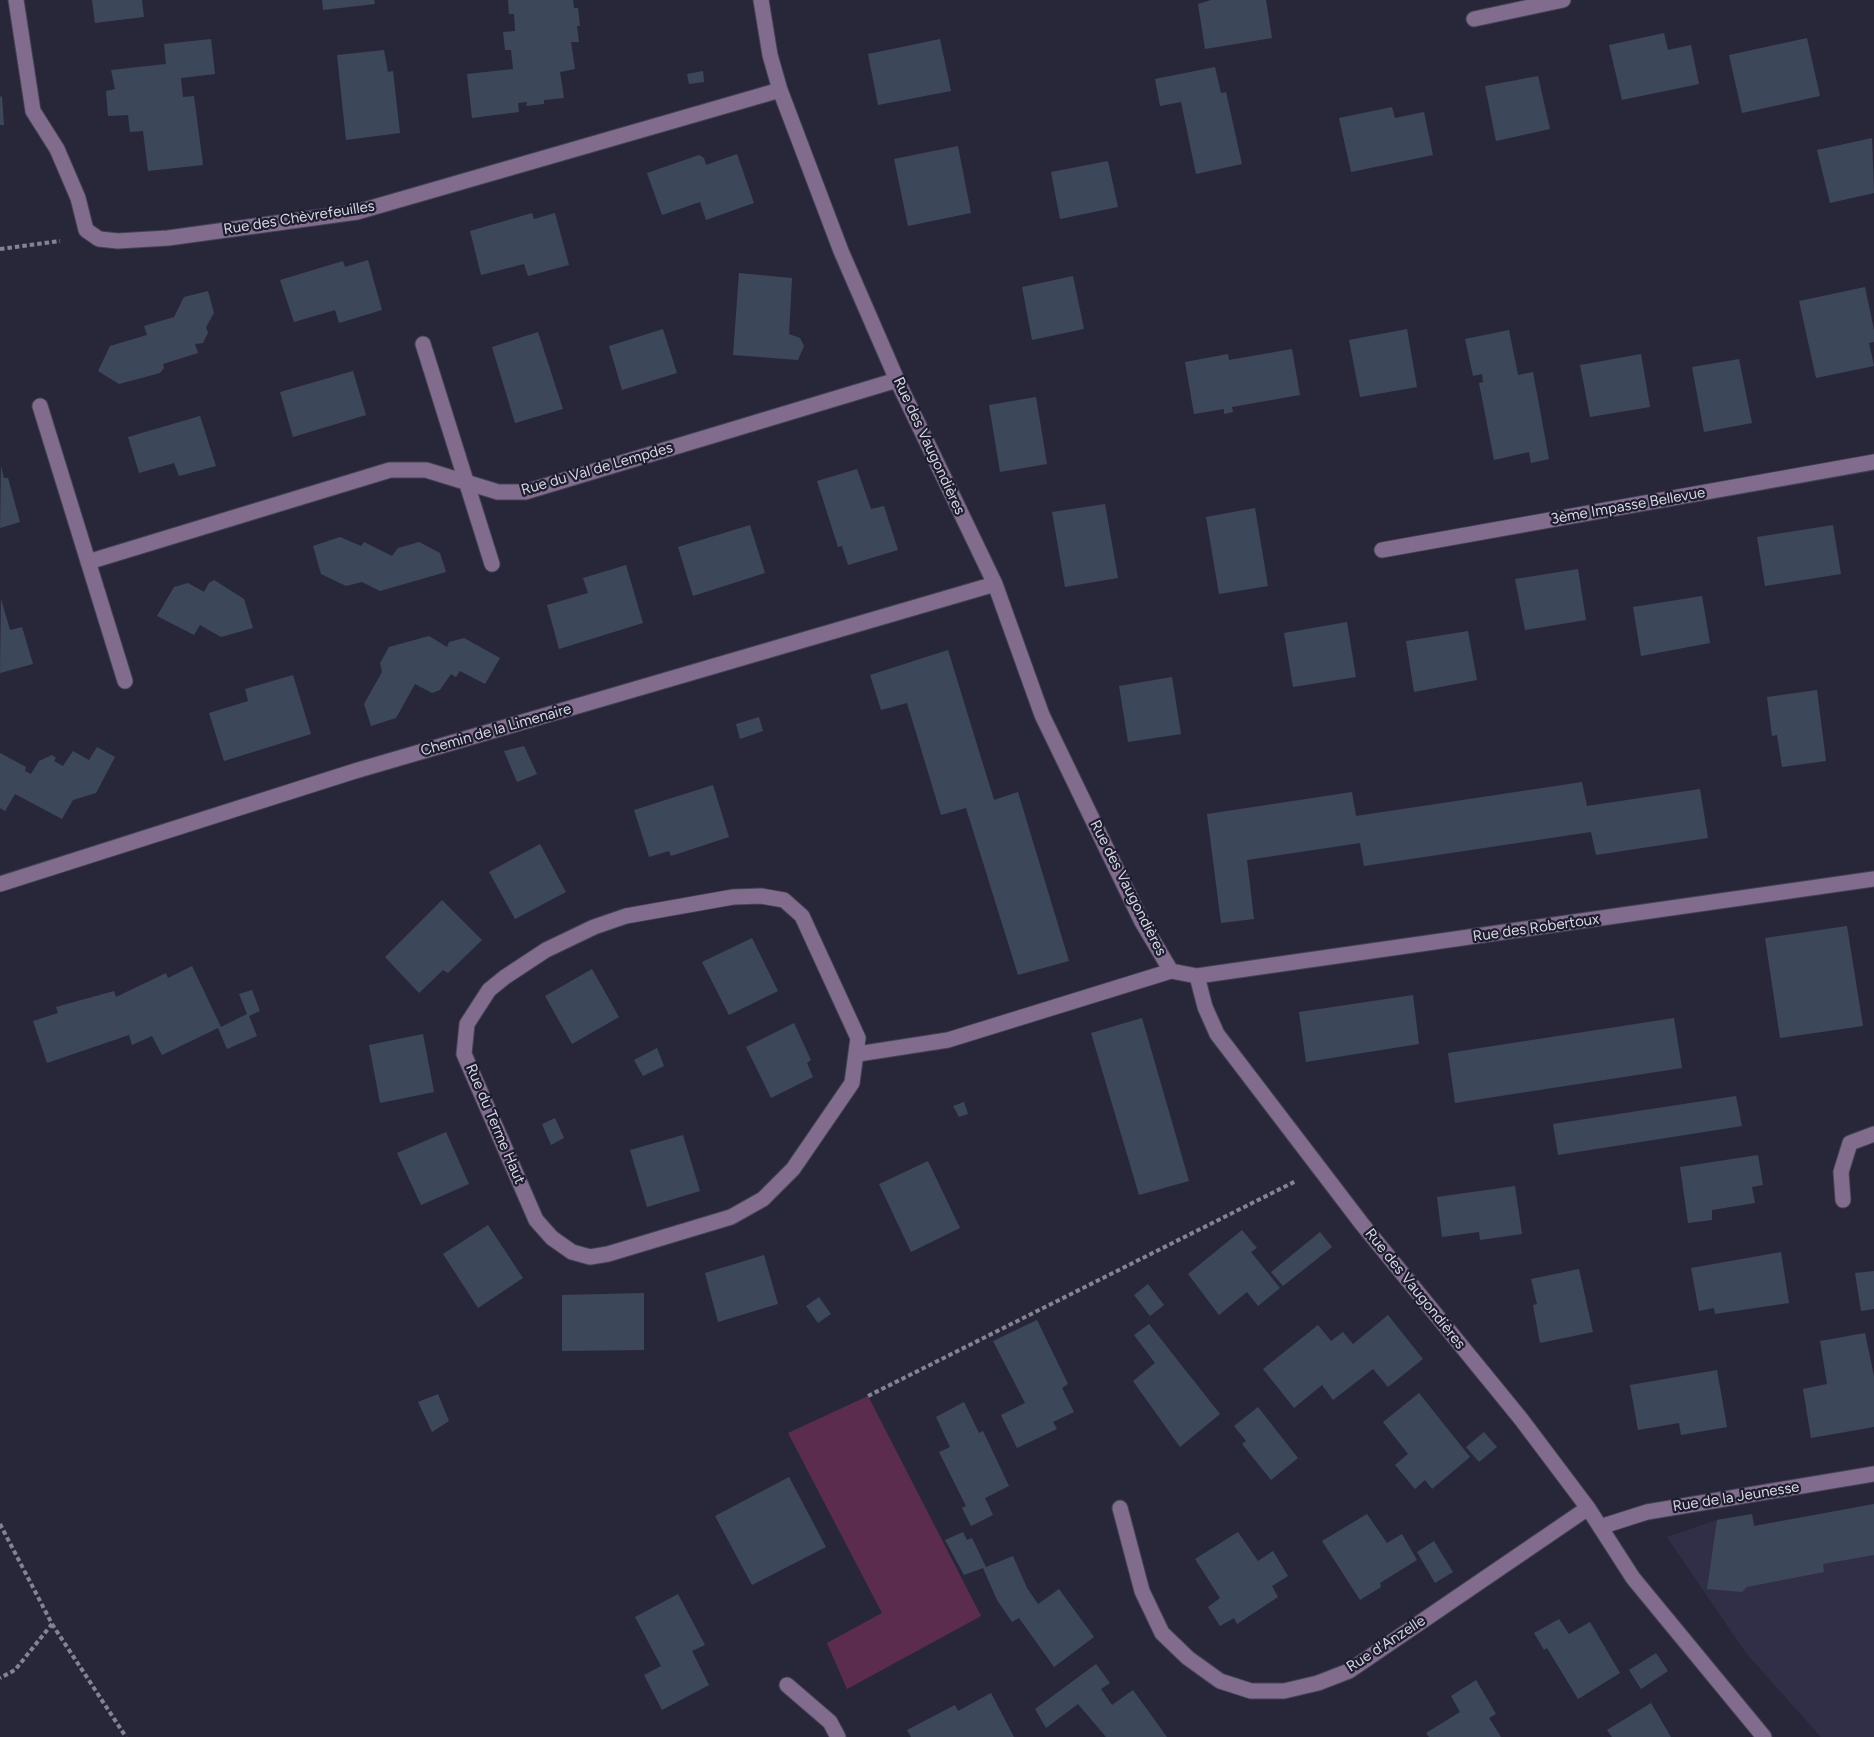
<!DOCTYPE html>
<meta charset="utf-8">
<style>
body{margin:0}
canvas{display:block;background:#28273a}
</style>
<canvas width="1874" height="1737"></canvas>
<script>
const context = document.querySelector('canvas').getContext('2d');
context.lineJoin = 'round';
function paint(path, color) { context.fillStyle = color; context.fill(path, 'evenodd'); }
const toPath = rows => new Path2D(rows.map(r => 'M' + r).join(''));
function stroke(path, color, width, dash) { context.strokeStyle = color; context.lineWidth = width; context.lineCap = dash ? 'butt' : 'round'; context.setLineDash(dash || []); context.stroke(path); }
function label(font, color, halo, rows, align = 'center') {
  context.font = font + ' Figtree,sans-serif'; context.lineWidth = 4.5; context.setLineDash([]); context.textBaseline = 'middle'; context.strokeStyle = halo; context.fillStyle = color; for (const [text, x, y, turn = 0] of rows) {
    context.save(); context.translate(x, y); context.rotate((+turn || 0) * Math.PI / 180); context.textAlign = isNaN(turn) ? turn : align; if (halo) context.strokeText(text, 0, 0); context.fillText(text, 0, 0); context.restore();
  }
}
paint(toPath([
 [1874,1504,1874,1737,1821,1737,1746,1653,1667,1537,1717,1520,1752,1514,1755,1526]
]), '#312f48');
paint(toPath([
 [868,1396,981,1616,847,1689,827,1643,882,1613,788,1433]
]), '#5c2c4f');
paint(toPath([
 [92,0,142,0,144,17,95,23],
 [322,0,374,0,375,4,323,10],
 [508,0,573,0,574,8,578,8,580,26,577,26,579,42,571,42,575,69,560,72,564,98,544,100,544,104,526,106,527,102,518,103,519,112,472,118,467,74,513,69,511,50,505,50,503,32,515,31,514,14,509,14],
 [1211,0,1266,0,1272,38,1205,49,1198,4],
 [1664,33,1668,50,1691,45,1699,84,1622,100,1609,45],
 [1807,38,1820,96,1742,113,1729,55],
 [211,39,215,74,181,78,183,97,194,96,203,165,148,171,143,131,130,132,128,115,108,116,106,91,115,89,111,70,166,64,164,44],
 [940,39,951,91,878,105,868,54],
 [384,50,388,72,393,71,400,133,346,140,337,55],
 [1215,67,1221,93,1226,92,1242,164,1196,174,1181,102,1160,106,1155,79],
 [703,71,704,82,689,84,687,74],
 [1538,76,1550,129,1496,141,1485,86],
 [2,96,4,125,0,125,0,97],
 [1392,107,1395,118,1424,112,1433,155,1351,172,1339,118],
 [1872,138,1874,193,1830,203,1817,150],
 [958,146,971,213,908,226,894,159],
 [737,154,754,203,706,220,700,202,662,215,647,173,699,155,704,158,706,165],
 [1108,161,1118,207,1060,219,1051,172],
 [532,213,534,219,555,213,569,265,528,276,524,264,481,275,470,231],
 [368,260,382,310,339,323,335,310,294,322,280,280,343,261,345,267],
 [739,273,792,278,789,334,800,338,804,346,798,360,733,355],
 [1073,276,1084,329,1032,340,1022,287],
 [1865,287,1874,330,1874,342,1869,343,1874,366,1816,378,1799,301],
 [208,291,214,313,206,327,208,333,203,343,195,344,198,353,163,364,164,368,160,373,119,384,98,371,110,346,147,335,144,326,174,317,184,297],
 [663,329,677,373,622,390,609,346],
 [1407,329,1417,387,1360,397,1349,340],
 [1509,330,1518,375,1533,372,1549,459,1531,463,1529,452,1494,460,1479,383,1483,382,1482,374,1473,376,1465,339],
 [538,332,563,409,515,423,492,347],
 [1292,349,1300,395,1232,407,1233,412,1224,414,1224,409,1194,414,1185,362,1228,354,1229,360],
 [1641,354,1650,407,1590,417,1580,365],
 [1739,359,1752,423,1704,432,1692,367],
 [353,371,366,415,293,437,280,392],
 [1036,397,1047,464,1000,472,989,405],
 [200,416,216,466,179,476,174,463,139,473,128,437],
 [1,466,4,478,8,478,20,522,0,528],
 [857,469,871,509,884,506,898,550,848,565,842,546,838,547,817,481],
 [1105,504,1118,578,1065,587,1052,512],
 [1255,508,1268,586,1219,594,1206,517],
 [750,525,765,573,693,596,678,547],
 [1833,525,1841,574,1765,586,1757,537],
 [340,537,361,546,364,542,392,556,398,548,419,542,440,553,446,572,380,591,362,582,346,586,321,574,313,546],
 [626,565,643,623,559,649,547,605,588,593,583,578],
 [1578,569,1586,620,1525,630,1515,579],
 [214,580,244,599,253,628,221,637,200,625,194,635,157,616,174,587,188,583,204,592,209,583],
 [1702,596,1710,643,1641,656,1633,607],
 [1,599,10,630,22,627,33,664,0,673],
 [1347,622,1356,677,1293,687,1284,633],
 [1468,631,1477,680,1414,692,1406,641],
 [429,636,447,647,449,642,464,638,500,658,485,684,460,671,456,677,451,674,440,690,432,693,415,684,396,718,371,726,364,704,382,672,380,663,389,647],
 [948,650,994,800,1018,792,1069,961,1018,975,966,808,941,815,907,703,881,710,870,675],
 [293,675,311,734,224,761,209,713,248,701,245,689],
 [1172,677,1181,734,1128,742,1119,686],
 [1817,690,1826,761,1782,767,1777,735,1772,736,1767,697],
 [759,717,763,731,740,739,736,724],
 [524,746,537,774,517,782,504,751],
 [97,747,115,757,96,793,73,800,62,819,15,794,5,811,0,808,0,753,26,767,25,771,31,774,39,761,52,755,56,758,54,761,63,766,73,751,89,760],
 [1582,782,1587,806,1700,789,1708,838,1596,855,1591,832,1364,866,1360,843,1247,860,1254,919,1221,923,1207,814,1352,792,1356,816],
 [713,785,729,837,671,856,669,851,649,857,634,810],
 [540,844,566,892,515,919,489,872],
 [442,900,482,940,448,973,443,970,419,993,385,957],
 [1847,926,1863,1026,1780,1038,1765,938],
 [752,938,778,991,729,1015,702,962],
 [192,966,221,1027,247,1014,239,994,252,990,260,1011,249,1016,257,1036,227,1049,218,1028,162,1055,152,1036,132,1045,129,1035,47,1063,33,1021,58,1013,56,1007,114,991,116,997,166,973,168,978],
 [592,969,619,1017,572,1044,545,996],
 [1413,995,1419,1044,1306,1062,1299,1012],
 [1142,1018,1189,1181,1139,1195,1091,1033],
 [1674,1018,1682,1068,1455,1103,1448,1053],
 [794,1023,811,1060,807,1063,813,1077,771,1098,746,1047],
 [423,1034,434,1092,380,1103,369,1045],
 [657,1048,664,1066,643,1076,634,1060],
 [1736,1096,1742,1126,1558,1155,1553,1124],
 [964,1102,968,1114,959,1117,953,1106],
 [555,1118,564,1138,551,1145,542,1124],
 [446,1132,469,1184,421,1205,397,1153],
 [683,1135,700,1191,647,1207,630,1150],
 [1758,1155,1763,1185,1752,1187,1755,1203,1712,1210,1712,1220,1688,1223,1680,1167],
 [928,1161,960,1228,911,1252,879,1184],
 [1515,1186,1522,1234,1480,1240,1479,1232,1442,1237,1437,1197],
 [488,1225,523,1278,478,1308,443,1254],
 [1242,1230,1257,1248,1251,1252,1280,1288,1258,1306,1247,1292,1219,1315,1188,1274],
 [1320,1232,1332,1247,1283,1286,1271,1272],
 [1781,1252,1789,1303,1715,1314,1714,1308,1699,1311,1691,1268],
 [764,1255,778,1304,718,1322,705,1273],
 [1579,1269,1593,1332,1540,1343,1533,1305,1537,1304,1531,1279],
 [1874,1271,1874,1309,1861,1311,1855,1273],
 [1148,1284,1164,1305,1150,1316,1134,1295],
 [644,1293,644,1350,562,1351,562,1295],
 [819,1297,831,1314,818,1323,806,1306],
 [1388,1315,1423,1359,1388,1387,1373,1369,1333,1400,1322,1385,1294,1408,1263,1369,1318,1325,1331,1341,1343,1332,1353,1344],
 [1037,1320,1068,1384,1062,1388,1074,1412,1053,1422,1057,1429,1017,1448,1001,1415,1025,1403,993,1341],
 [1149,1324,1220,1414,1180,1447,1133,1381,1155,1363,1134,1335],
 [1865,1333,1874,1376,1874,1427,1811,1438,1803,1389,1827,1384,1820,1341],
 [1717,1370,1727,1427,1681,1435,1679,1423,1638,1430,1630,1385],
 [1419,1393,1470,1457,1432,1489,1425,1480,1415,1489,1395,1465,1408,1454,1383,1422],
 [438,1394,449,1421,432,1432,418,1402],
 [964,1402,979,1433,983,1431,1009,1486,985,1498,993,1515,971,1526,962,1508,966,1506,939,1452,950,1447,936,1417],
 [1258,1407,1298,1458,1271,1480,1242,1444,1246,1441,1234,1426],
 [1484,1432,1497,1447,1479,1462,1466,1447],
 [789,1477,826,1547,752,1585,715,1516],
 [1874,1504,1874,1555,1823,1564,1824,1572,1747,1587,1742,1592,1707,1589,1717,1520,1752,1514,1754,1526],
 [1367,1514,1387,1543,1402,1534,1417,1560,1380,1583,1381,1587,1360,1600,1322,1541],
 [963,1532,967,1540,972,1538,986,1567,1013,1556,1027,1588,1038,1604,1059,1589,1094,1637,1054,1667,1019,1618,1012,1622,997,1600,983,1568,964,1575,945,1540],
 [1238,1532,1258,1561,1273,1551,1288,1576,1272,1586,1278,1597,1237,1624,1234,1618,1220,1626,1208,1607,1220,1598,1195,1559],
 [1434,1541,1453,1572,1435,1583,1417,1552],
 [678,1594,705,1645,692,1651,709,1685,662,1710,644,1675,661,1666,635,1617],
 [1559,1619,1569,1634,1590,1622,1620,1673,1578,1699,1547,1648,1544,1650,1534,1633],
 [1656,1653,1668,1671,1641,1689,1629,1670],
 [1096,1664,1110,1683,1101,1689,1112,1705,1133,1690,1167,1737,1106,1737,1078,1704,1046,1728,1035,1709],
 [1476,1680,1496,1714,1489,1718,1501,1737,1429,1737,1426,1733,1460,1712,1451,1696],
 [991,1693,1014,1737,911,1737,907,1730,955,1705,958,1711],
 [1651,1703,1671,1737,1612,1737,1607,1730]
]), '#3d475a');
const minor = toPath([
 [16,0,33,111,57,149,78,198,86,230,99,239,118,241,168,238,357,212,780,90],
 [761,0,770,55,780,90,841,251,897,380,995,584,1042,715,1142,922,1171,971,1197,976,1205,1007,1217,1034,1362,1224,1521,1419,1588,1508,1633,1578,1764,1737],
 [1474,19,1563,0],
 [423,344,492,564],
 [40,406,125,681],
 [1382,550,1874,462],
 [88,562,390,470,426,470,498,492,525,492,897,380],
 [0,884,355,771,995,584],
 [761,896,784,900,802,916,858,1038,852,1083,793,1169,763,1199,731,1217,608,1254,590,1257,572,1252,552,1238,536,1220,464,1054,467,1024,489,990,505,977,546,950,594,927,626,916,733,897,761,896],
 [1197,976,1874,879],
 [858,1054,948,1040,1171,971],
 [1843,1200,1841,1172,1850,1143,1874,1134],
 [1120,1508,1142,1591,1162,1633,1188,1658,1220,1681,1251,1691,1284,1691,1318,1683,1349,1671,1588,1508],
 [1600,1527,1647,1512,1874,1474],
 [787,1685,830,1722,838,1737]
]);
stroke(minor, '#444355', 17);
stroke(toPath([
 [0,249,60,241],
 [868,1396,1296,1181],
 [0,1524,52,1624,15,1670,0,1678],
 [52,1624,126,1737]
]), '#848393', 4, [4.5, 3]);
stroke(minor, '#816c8e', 15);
label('15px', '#d5d5e1', '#1e1d2f', [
 ["Rue des Chèvrefeuilles",299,218,-9],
 ["Rue des Vaugondières",929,446,65],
 ["Rue du Val de Lempdes",597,469,-16],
 ["3ème Impasse Bellevue",1628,506,-10],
 ["Chemin de la Limenaire",496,730,-16],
 ["Rue des Vaugondières",1128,888,63],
 ["Rue des Robertoux",1536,928,-8],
 ["Rue du Terme Haut",495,1124,67],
 ["Rue des Vaugondières",1415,1289,51],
 ["Rue de la Jeunesse",1736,1497,-9],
 ["Rue d'Anzelle",1386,1644,-33]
]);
</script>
